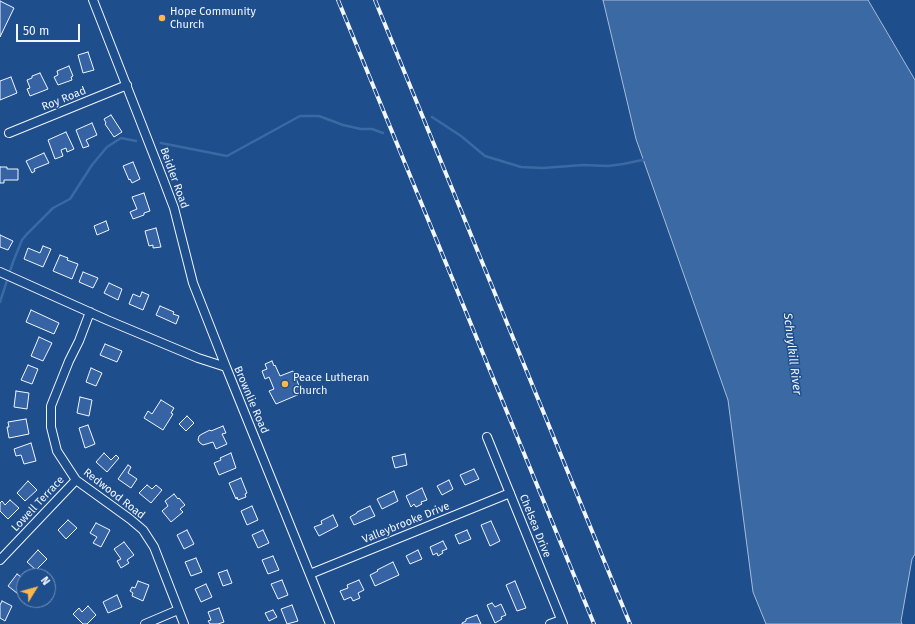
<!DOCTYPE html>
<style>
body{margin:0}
#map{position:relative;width:915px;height:624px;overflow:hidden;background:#1f4e8c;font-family:"Fira Sans",sans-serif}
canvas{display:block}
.north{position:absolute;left:16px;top:568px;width:40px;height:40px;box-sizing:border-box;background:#1f4e8c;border:1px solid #7391ba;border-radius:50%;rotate:53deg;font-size:11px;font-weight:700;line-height:16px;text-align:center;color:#f2f6ff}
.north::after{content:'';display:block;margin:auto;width:14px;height:18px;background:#ffb74d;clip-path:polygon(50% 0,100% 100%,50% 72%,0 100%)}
.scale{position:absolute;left:16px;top:24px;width:64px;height:18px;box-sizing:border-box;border:2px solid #f2f6ff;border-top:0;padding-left:5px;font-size:12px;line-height:14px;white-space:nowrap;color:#f2f6ff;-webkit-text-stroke:3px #1f4e8c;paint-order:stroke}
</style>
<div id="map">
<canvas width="915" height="624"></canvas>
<div class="north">N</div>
<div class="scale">50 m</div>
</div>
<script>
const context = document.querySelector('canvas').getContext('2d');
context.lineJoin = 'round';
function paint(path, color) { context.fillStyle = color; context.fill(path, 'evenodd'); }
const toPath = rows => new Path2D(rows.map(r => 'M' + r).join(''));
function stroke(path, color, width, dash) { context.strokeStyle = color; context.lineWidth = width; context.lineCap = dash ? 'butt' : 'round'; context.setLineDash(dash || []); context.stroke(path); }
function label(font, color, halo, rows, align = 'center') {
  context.font = font + ' "Fira Sans",sans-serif'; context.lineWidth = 3; context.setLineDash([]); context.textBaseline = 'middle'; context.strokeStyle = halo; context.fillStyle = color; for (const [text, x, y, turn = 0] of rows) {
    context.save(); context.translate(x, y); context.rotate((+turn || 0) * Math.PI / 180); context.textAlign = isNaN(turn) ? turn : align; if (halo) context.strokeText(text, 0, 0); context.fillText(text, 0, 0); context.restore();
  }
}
const water = toPath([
 [603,0,868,0,915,80,915,554,912,559,901,621,902,624,766,624,753,592,728,400,636,139,603,0]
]);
paint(water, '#3b69a3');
stroke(water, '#a8bbd7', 1);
stroke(toPath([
 [432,117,461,136,485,156,521,167,543,168,583,165,608,166,623,164,647,159],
 [161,143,227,156,300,116,319,116,343,125,361,129,372,129,383,133],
 [0,302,13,262,22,240,27,234,53,208,70,199,92,165,107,147,121,138,136,141]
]), '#3b69a3', 2.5);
const building = toPath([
 [0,1,14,8,0,37,0,1],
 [88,52,94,70,83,73,78,55,88,52],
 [69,66,73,76,71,77,72,80,58,85,54,77,58,75,57,71,69,66],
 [40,73,48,89,30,96,27,89,30,88,27,80,32,78,32,76,40,73],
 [11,77,17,93,0,100,0,81,11,77],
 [111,115,122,132,114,137,105,124,106,123,104,119,111,115],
 [92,123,97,135,86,140,89,146,83,148,76,130,92,123],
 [66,132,74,149,67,152,66,148,61,150,63,156,55,159,48,140,66,132],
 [44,153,49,163,34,169,35,171,32,173,26,161,44,153],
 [133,162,140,179,132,183,130,179,129,180,123,166,133,162],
 [0,167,7,167,7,169,18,169,18,180,4,180,4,183,0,183,0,167],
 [144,193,150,211,144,213,144,215,133,219,130,212,137,209,132,197,144,193],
 [106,221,109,230,97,235,94,226,106,221],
 [156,228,161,247,153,248,153,245,149,246,145,231,156,228],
 [0,235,13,241,8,250,0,247,0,235],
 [43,246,51,249,43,267,24,259,28,248,40,253,43,246],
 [60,255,68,258,67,260,78,264,72,279,53,271,60,255],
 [83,272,98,278,93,288,79,282,83,272],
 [109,283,122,289,118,300,104,293,109,283],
 [142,292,149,295,143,310,129,304,133,294,140,297,142,292],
 [160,306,174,312,173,314,179,316,176,324,156,315,160,306],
 [31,310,59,323,54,334,26,322,31,310],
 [39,337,52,343,43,361,31,356,39,337],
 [105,344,122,351,117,362,100,355,105,344],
 [272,361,274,366,275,365,280,376,293,371,302,393,276,404,269,391,274,389,269,377,265,379,262,371,267,369,265,364,272,361],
 [28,365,38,369,32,384,21,380,28,365],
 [91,368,102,373,96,386,86,382,91,368],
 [16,391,29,393,27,409,14,407,16,391],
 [80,397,92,400,89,416,77,413,80,397],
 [161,400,174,408,171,413,173,414,163,430,144,418,148,411,152,414,161,400],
 [187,416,194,423,186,431,179,424,187,416],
 [26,419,29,434,9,438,7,427,9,427,8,422,26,419],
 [88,425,95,444,85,448,79,428,88,425],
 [223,426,226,433,222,434,227,444,216,449,213,442,203,445,200,443,198,440,199,436,202,434,210,430,211,431,223,426],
 [31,443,36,461,24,464,21,455,16,456,14,449,31,443],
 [104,453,111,460,116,455,119,458,107,472,96,462,104,453],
 [231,453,236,468,219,475,214,463,221,460,220,458,231,453],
 [405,454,407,465,395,468,392,457,405,454],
 [128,465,131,467,128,473,137,479,131,488,118,479,128,465],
 [474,469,479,479,465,485,460,475,474,469],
 [241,478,247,493,245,494,246,497,238,500,237,497,236,499,229,483,241,478],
 [449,480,453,489,442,495,437,486,449,480],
 [28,481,37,490,25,501,17,493,28,481],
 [147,485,152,489,156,485,162,490,151,503,139,493,147,485],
 [422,488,427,500,421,502,422,504,416,507,414,504,411,507,406,496,422,488],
 [394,491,398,501,382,509,377,499,394,491],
 [174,494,178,499,179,498,185,505,180,509,183,512,171,522,162,511,168,506,165,501,174,494],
 [10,500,19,508,8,519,0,511,0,503,2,501,5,505,10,500],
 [252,506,258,520,247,525,241,511,252,506],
 [370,506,375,516,354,525,350,517,357,513,357,512,370,506],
 [333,515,338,526,319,536,314,527,322,524,321,521,333,515],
 [68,520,77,528,66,539,58,530,68,520],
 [491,521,500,541,490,546,481,525,491,521],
 [96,523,110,530,101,547,93,543,97,537,90,533,96,523],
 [187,530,194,544,184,549,177,535,187,530],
 [263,530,269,543,258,548,252,535,263,530],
 [467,530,471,539,459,544,455,535,467,530],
 [443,541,447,549,442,551,443,553,438,556,437,553,433,555,430,547,443,541],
 [124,542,134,555,127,560,129,563,121,568,117,561,121,559,114,549,124,542],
 [38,550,47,559,36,570,27,562,38,550],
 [418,550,422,559,410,564,406,556,418,550],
 [273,556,279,570,268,574,262,560,273,556],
 [196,558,202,572,191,576,185,562,196,558],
 [393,562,399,575,375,586,370,575,378,571,377,570,393,562],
 [227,570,232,583,223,586,218,573,227,570],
 [17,574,24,579,24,584,22,586,24,588,24,594,22,597,8,586,17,574],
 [282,580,288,595,278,599,271,584,282,580],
 [359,580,364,590,358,593,360,598,353,601,351,597,344,600,340,591,348,588,347,585,359,580],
 [138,581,149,585,143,601,132,596,133,593,130,591,132,587,135,588,138,581],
 [515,581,526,608,517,611,506,585,515,581],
 [206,584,212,597,201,602,195,589,206,584],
 [117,595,122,607,108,613,103,602,117,595],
 [2,601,12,606,5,621,0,618,0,605,2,601],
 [492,603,495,607,501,604,506,615,501,617,502,619,495,623,487,605,492,603],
 [292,605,298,621,287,624,281,609,292,605],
 [88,606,96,615,87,624,83,624,73,614,79,608,82,612,88,606],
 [219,608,224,622,218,624,210,624,208,621,211,620,208,612,219,608],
 [273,610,277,617,269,621,265,613,273,610],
 [477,615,481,624,462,624,462,623,466,621,466,619,477,615]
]);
paint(building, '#3563a3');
stroke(building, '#f2f6ff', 1);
const street = toPath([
 [93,0,163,179,174,208,193,283,226,367],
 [9,133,127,85],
 [0,272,107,320,198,358,226,367,330,624],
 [90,312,79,341,69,361,51,406,51,427,57,451,76,480,130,519,143,530,154,547,184,624],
 [487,437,563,624],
 [0,560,76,480],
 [310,574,510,493],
 [145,624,178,610],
 [550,624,561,620]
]);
stroke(street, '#f2f6ff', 10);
stroke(street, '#1f4e8c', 8);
const rail = toPath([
 [338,0,594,624],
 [375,0,630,624]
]);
stroke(rail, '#f2f6ff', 4);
stroke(rail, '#1f4e8c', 2.5, [8]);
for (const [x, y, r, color] of [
 [162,18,4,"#ffb74d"],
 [285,384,4,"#ffb74d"]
]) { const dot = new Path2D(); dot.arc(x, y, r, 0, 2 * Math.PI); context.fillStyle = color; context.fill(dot); stroke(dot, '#1f4e8c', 1.5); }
label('11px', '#f2f6ff', '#1f4e8c', [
 ["Hope Community",170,12],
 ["Church",170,25],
 ["Peace Lutheran",293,378],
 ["Church",293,391]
], 'left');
label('11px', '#f2f6ff', '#1f4e8c', [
 ["Roy Road",64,99,-22],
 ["Beidler Road",174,178,70],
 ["Brownlie Road",251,400,67],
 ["Redwood Road",114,494,38],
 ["Lowell Terrace",38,504,-47],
 ["Valleybrooke Drive",406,523,-22],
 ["Chelsea Drive",535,526,68]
]);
label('italic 12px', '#f2f6ff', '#1f4e8c', [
 ["Schuylkill River",792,354,83]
]);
</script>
